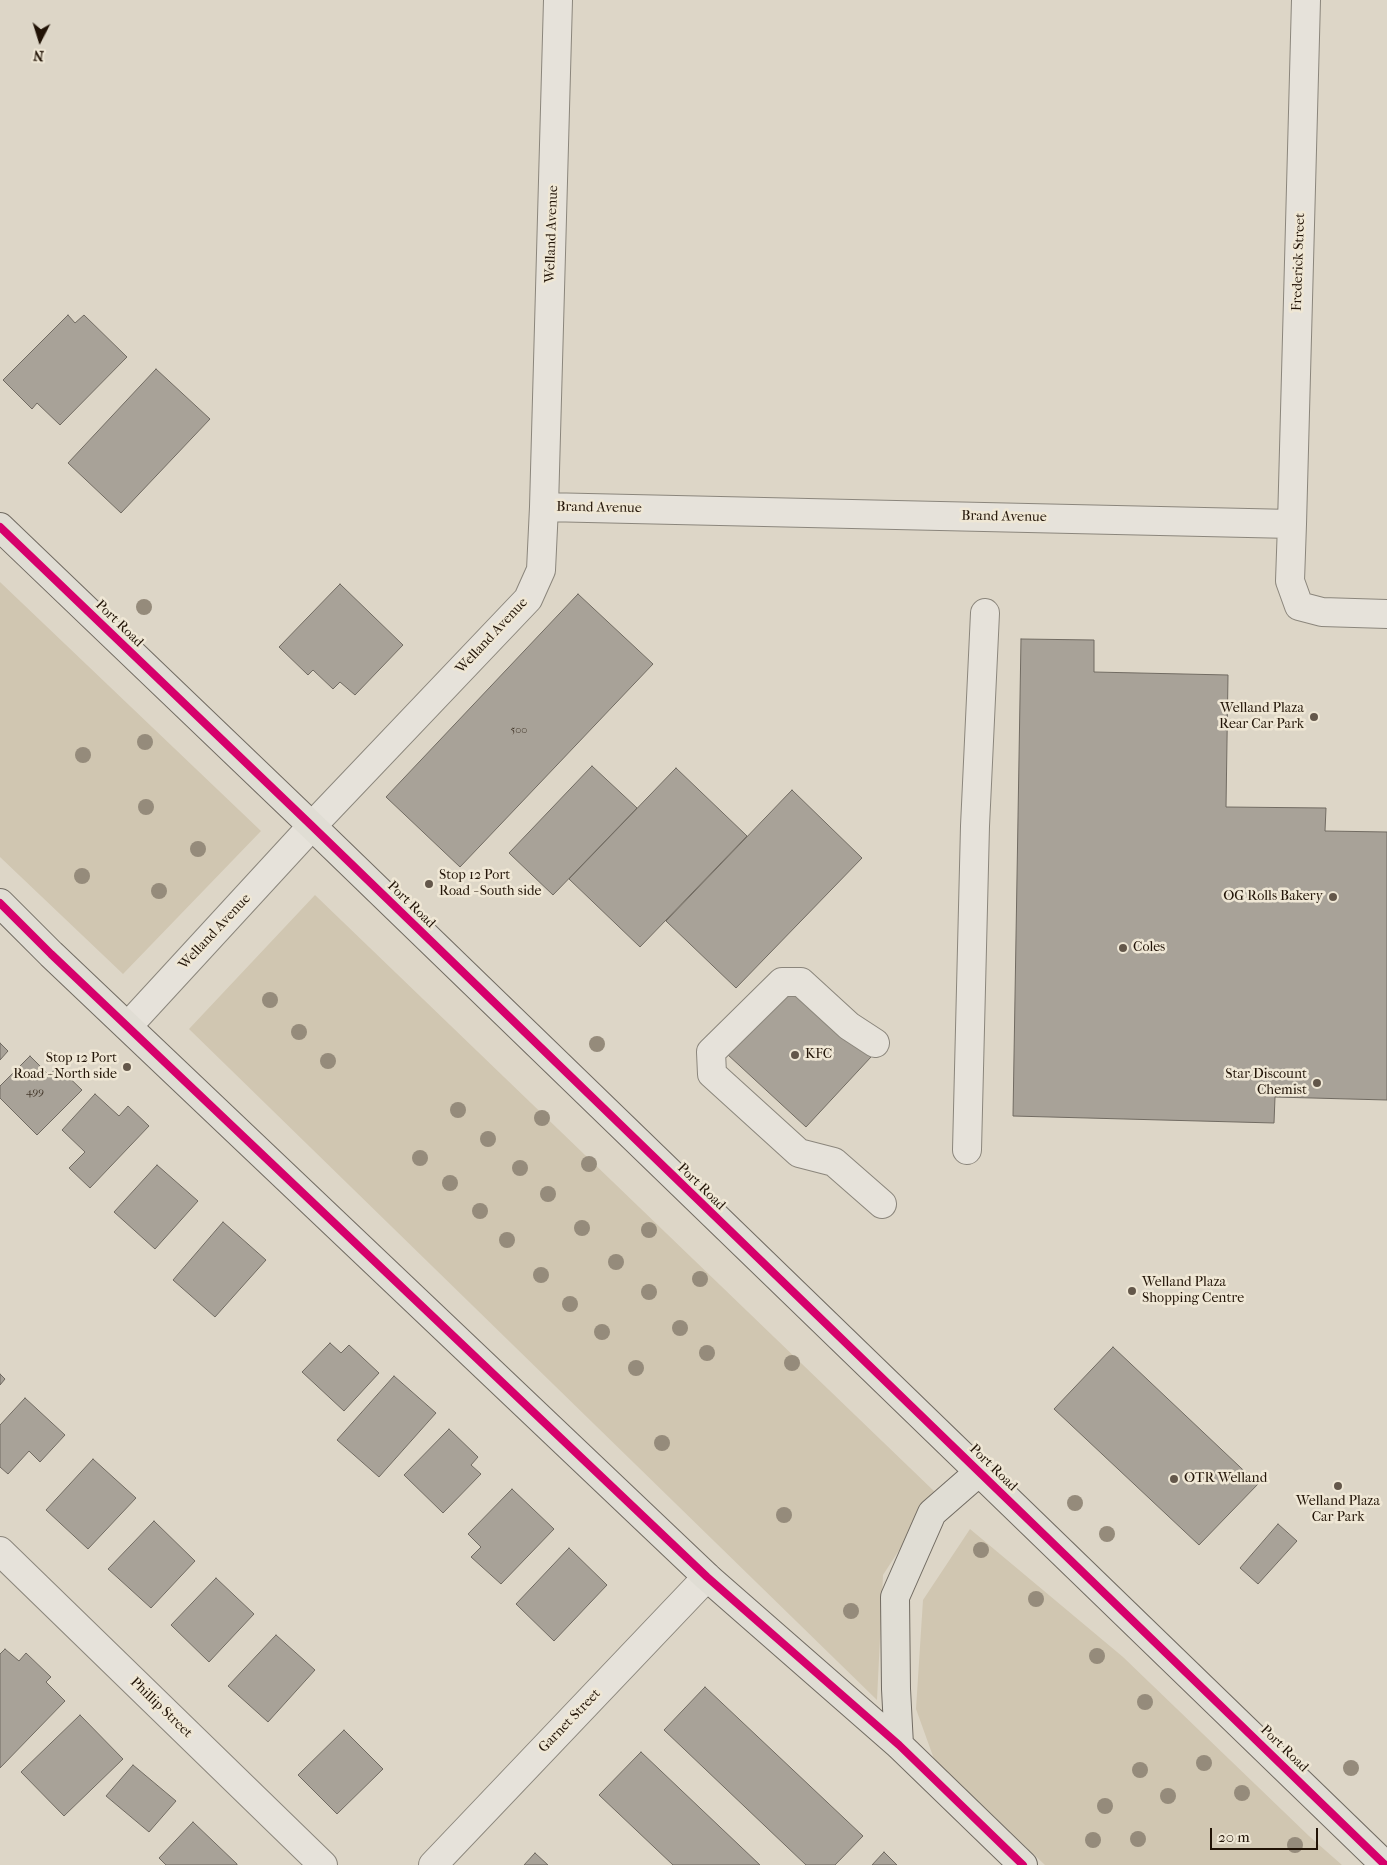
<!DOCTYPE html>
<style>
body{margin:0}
#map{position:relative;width:1387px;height:1865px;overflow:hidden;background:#ddd6c7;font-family:"IM FELL French Canon",serif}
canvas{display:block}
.north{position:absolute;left:15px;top:15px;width:50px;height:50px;-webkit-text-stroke:4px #efe7d5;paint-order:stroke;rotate:185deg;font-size:14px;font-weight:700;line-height:20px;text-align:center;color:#211306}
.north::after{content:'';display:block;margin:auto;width:18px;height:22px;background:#211306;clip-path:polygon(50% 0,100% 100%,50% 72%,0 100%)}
.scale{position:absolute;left:1210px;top:1828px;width:108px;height:22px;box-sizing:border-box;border:2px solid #211306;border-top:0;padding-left:6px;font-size:15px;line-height:18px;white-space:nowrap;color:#211306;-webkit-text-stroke:4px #efe7d5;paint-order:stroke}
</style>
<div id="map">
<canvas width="1387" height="1865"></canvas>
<div class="north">N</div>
<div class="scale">20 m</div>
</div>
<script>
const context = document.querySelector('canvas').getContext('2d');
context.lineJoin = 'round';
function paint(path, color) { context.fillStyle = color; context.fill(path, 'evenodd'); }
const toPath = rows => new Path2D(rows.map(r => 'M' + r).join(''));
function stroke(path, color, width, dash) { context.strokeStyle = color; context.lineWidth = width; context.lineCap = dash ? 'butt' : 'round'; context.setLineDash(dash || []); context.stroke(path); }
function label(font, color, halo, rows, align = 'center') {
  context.font = font + ' "IM FELL French Canon",serif'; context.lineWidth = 5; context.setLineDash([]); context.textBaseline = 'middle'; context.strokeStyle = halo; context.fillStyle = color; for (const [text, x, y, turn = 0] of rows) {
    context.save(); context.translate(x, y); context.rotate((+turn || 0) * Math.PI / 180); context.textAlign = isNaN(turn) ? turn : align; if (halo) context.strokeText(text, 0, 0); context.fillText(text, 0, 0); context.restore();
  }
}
paint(toPath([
 [0,582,261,831,123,974,0,857],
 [315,895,936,1493,883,1575,877,1700,189,1029],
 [970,1529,1123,1657,1309,1836,1342,1865,1045,1865,934,1759,916,1709,923,1600]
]), '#d0c6b1');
const building = toPath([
 [68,315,75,323,84,315,127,357,60,425,37,403,32,409,3,380,68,315],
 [156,369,210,419,121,513,68,463,156,369],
 [340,584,403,645,355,695,340,682,333,689,313,670,308,675,279,647,340,584],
 [578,594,653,664,460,867,386,797,578,594],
 [1021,639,1094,640,1094,672,1228,675,1226,807,1326,808,1325,831,1387,832,1387,1100,1275,1097,1274,1123,1013,1116,1021,639],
 [592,766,637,808,553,895,509,853,592,766],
 [676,768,747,836,640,947,569,879,676,768],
 [792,790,862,858,736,988,666,921,792,790],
 [792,984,871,1057,806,1127,727,1054,792,984],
 [0,1043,8,1051,0,1060,0,1043],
 [30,1056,49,1075,58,1067,82,1090,37,1135,0,1098,0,1086,30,1056],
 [95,1094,119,1116,128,1106,149,1126,90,1188,69,1168,85,1152,62,1130,95,1094],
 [157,1165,198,1201,155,1249,114,1212,157,1165],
 [223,1222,266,1260,215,1317,173,1280,223,1222],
 [330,1343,341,1353,349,1345,379,1373,344,1411,302,1372,330,1343],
 [1113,1347,1258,1484,1199,1545,1054,1409,1113,1347],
 [0,1374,5,1379,0,1385,0,1374],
 [394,1376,436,1413,379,1477,337,1440,394,1376],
 [25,1398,65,1435,40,1462,29,1451,8,1474,0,1467,0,1425,25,1398],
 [449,1429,478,1457,471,1465,481,1474,443,1513,404,1475,449,1429],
 [93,1459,136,1498,88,1549,46,1510,93,1459],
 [512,1489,554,1529,501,1584,471,1557,481,1547,468,1534,512,1489],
 [154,1521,195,1561,151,1608,108,1569,154,1521],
 [1278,1524,1297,1541,1258,1584,1240,1568,1278,1524],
 [569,1548,607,1585,554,1641,516,1604,569,1548],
 [216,1578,254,1614,209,1662,171,1625,216,1578],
 [276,1635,315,1670,268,1722,228,1686,276,1635],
 [5,1649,19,1661,26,1653,51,1677,46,1682,65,1701,0,1768,0,1654,5,1649],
 [705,1687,863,1836,835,1865,806,1865,664,1730,705,1687],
 [80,1715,123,1759,64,1816,21,1772,80,1715],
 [344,1730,383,1769,337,1814,298,1775,344,1730],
 [641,1752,760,1865,673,1865,599,1795,641,1752],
 [133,1765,176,1801,149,1832,106,1796,133,1765],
 [193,1822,237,1864,237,1865,166,1865,159,1858,193,1822],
 [884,1852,897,1865,872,1865,884,1852],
 [535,1853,548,1865,524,1865,535,1853]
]);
paint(building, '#a8a298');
stroke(building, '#716b62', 1);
const minor = toPath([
 [544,507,1292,524,1290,581,1299,606,1322,612,1387,614],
 [1292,524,1306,0],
 [128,1026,312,826,528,599,541,570,544,507,558,0],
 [875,1043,849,1026,801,982,782,982,711,1052,712,1074,799,1153,834,1162,882,1204],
 [967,1150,975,826,985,613],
 [0,1551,323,1865],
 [433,1865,707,1577]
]);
const highway = toPath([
 [0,527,312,826,1385,1865],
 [0,903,51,954,707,1577,899,1745,1023,1865],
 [899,1745,896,1689,895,1597,932,1513,979,1472]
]);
stroke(minor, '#8b867c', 30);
stroke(highway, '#716b62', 30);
stroke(minor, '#e6e2da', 28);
stroke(highway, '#e0ddd4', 28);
stroke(toPath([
 [0,527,312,826,1385,1865],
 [0,903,51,954,707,1577,899,1745,1023,1865]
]), '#d6006c', 8);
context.fillStyle = '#958b7b';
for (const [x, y] of [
 [144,607],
 [145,742],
 [83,755],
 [146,807],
 [198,849],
 [82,876],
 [159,891],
 [270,1000],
 [299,1032],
 [597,1044],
 [328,1061],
 [458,1110],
 [542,1118],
 [488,1139],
 [420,1158],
 [589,1164],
 [520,1168],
 [450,1183],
 [548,1194],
 [480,1211],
 [582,1228],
 [649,1230],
 [507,1240],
 [616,1262],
 [541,1275],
 [700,1279],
 [649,1292],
 [570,1304],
 [680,1328],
 [602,1332],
 [707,1353],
 [792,1363],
 [636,1368],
 [662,1443],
 [1075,1503],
 [784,1515],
 [1107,1534],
 [981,1550],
 [1036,1599],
 [851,1611],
 [1097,1656],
 [1145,1702],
 [1204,1763],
 [1351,1768],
 [1140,1770],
 [1242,1793],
 [1168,1796],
 [1105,1806],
 [1138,1839],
 [1093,1840],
 [1295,1845]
]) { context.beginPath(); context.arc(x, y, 8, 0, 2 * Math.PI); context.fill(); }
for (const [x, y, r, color] of [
 [1314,717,5,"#63574a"],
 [429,884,5,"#63574a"],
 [1333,897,5,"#63574a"],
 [1123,948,5,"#63574a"],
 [795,1055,5,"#63574a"],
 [127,1067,5,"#63574a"],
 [1317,1083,5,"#63574a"],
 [1132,1291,5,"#63574a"],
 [1174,1479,5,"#63574a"],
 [1338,1486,5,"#63574a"]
]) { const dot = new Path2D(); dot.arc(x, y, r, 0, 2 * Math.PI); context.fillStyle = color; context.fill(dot); stroke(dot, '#efe7d5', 2); }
label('11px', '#43372a', null, [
 ["500",519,730],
 ["499",35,1092]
]);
label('14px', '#211306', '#efe7d5', [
 ["Welland Avenue",552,234,-88],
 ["Frederick Street",1299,262,-88],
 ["Brand Avenue",599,508,1],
 ["Brand Avenue",1004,517,1],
 ["Port Road",119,624,44],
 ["Welland Avenue",492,636,-47],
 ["Port Road",411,905,44],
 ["Welland Avenue",215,932,-47],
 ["Port Road",701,1187,44],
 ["Port Road",993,1468,44],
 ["Phillip Street",161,1708,44],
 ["Garnet Street",570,1721,-46],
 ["Port Road",1284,1749,44]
]);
label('14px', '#211306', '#efe7d5', [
 ["Welland Plaza",1304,709,"right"],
 ["Rear Car Park",1304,725,"right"],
 ["Stop 12 Port",439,876],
 ["Road - South side",439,892],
 ["OG Rolls Bakery",1323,897,"right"],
 ["Coles",1133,948],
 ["KFC",805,1055],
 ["Stop 12 Port",117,1059,"right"],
 ["Road - North side",117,1075,"right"],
 ["Star Discount",1307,1075,"right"],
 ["Chemist",1307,1091,"right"],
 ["Welland Plaza",1142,1283],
 ["Shopping Centre",1142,1299],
 ["OTR Welland",1184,1479],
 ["Welland Plaza",1338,1502,"center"],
 ["Car Park",1338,1518,"center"]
], 'left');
</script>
